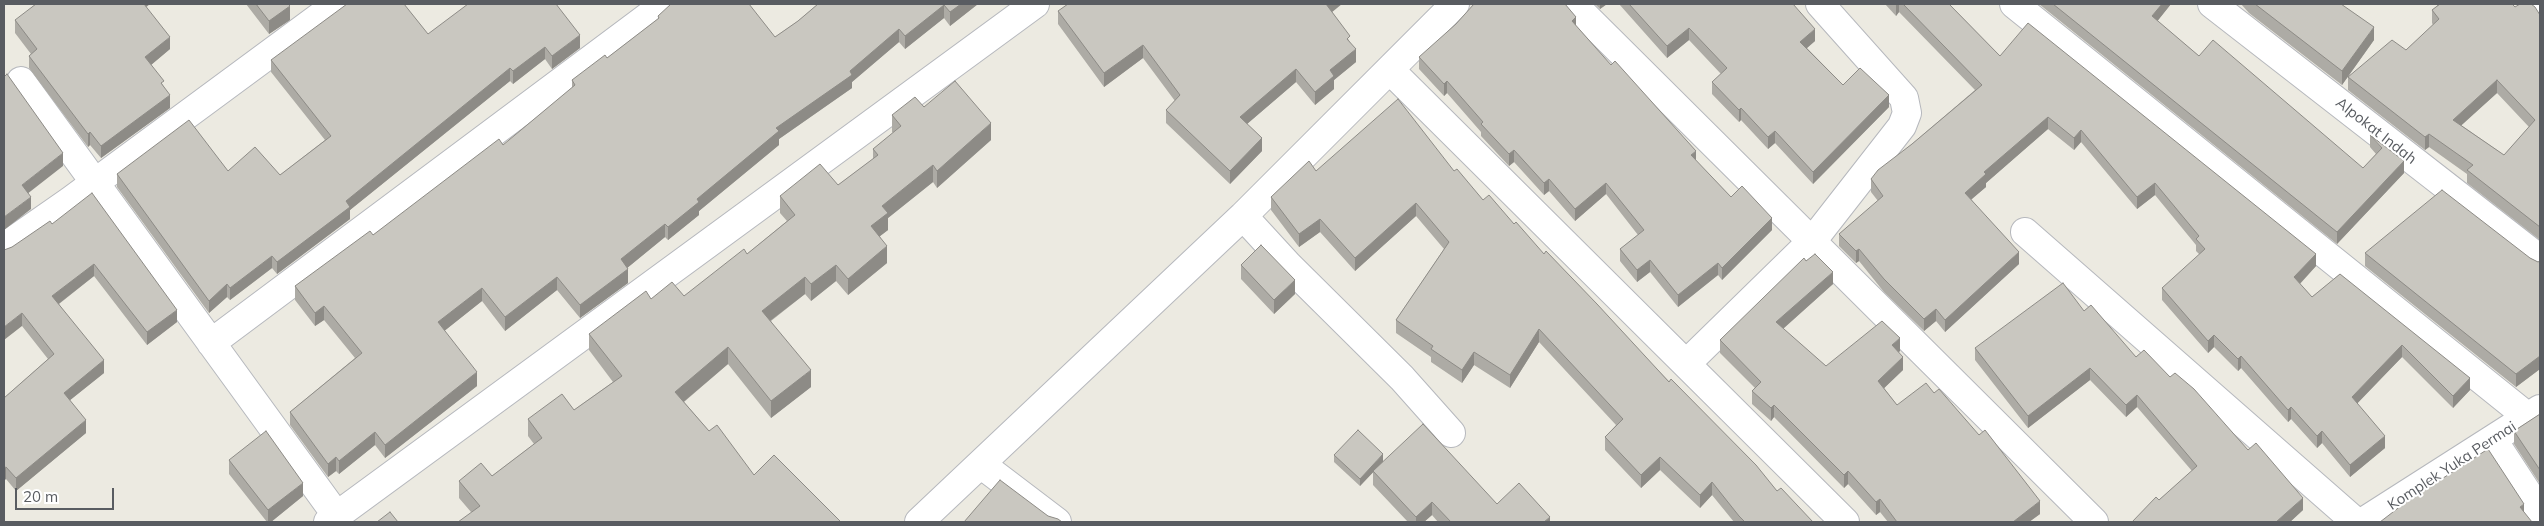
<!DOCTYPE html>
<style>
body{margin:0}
#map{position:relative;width:2544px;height:526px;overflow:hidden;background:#eceae1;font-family:Mulish,sans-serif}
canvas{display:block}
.frame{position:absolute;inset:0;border:5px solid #595c61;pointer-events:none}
.scale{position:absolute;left:15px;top:488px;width:99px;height:22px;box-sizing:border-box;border:2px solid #595c61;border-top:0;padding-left:6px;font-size:15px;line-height:18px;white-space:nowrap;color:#595c61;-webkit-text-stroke:4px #fff;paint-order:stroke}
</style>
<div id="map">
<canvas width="2544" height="526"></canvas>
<div class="frame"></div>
<div class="scale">20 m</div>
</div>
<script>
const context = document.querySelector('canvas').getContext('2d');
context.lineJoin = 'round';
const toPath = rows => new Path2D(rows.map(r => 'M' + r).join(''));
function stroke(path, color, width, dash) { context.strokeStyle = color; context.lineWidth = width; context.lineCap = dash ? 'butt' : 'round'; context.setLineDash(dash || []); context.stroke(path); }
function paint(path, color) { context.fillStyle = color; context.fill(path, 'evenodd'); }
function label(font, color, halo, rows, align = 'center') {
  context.font = font + ' Mulish,sans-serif'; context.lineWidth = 4; context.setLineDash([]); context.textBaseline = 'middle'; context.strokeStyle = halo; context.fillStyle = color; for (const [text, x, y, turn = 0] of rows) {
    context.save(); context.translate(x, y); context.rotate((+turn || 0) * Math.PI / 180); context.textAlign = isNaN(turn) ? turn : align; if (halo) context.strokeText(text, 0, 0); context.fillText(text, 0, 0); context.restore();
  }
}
const minor = toPath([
 [1573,4,2094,522],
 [2014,4,2528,417],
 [2212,4,2540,259],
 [2538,4,2540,5],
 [1390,70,1845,522],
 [21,81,337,516],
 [1243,216,1288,265,1402,378,1451,433],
 [2025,232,2356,522],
 [4,247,70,201,337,4],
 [211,343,665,4],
 [1687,363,1813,240,1902,126,1907,113,1904,98,1820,4],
 [2493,440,2540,512],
 [982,465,1057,522],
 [328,522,1035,4],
 [919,522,1243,216,1455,4],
 [2363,522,2540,409]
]);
stroke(minor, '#b6b8bd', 30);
stroke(minor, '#fff', 28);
paint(toPath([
 [246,4,288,4,290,20,269,34],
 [818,4,978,4,950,26,944,18,905,49,899,42,852,82,852,88,779,139,779,145,699,211,699,215,668,240,665,237,627,268,628,283,580,318,557,290,505,331,482,301,444,331,477,386,385,458,375,445,339,474,336,471,328,477,290,425,290,412,355,358,324,320,315,326,295,300,295,286,373,235,503,145,572,88,572,80,607,58,658,19,658,16,775,37,798,21],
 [1595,4,1607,4,1600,9],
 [1619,4,1793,4,1815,41,1807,48,1843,85,1889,107,1813,184,1775,143,1768,149,1741,120,1739,122,1712,94,1712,82,1721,74,1689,40,1667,58],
 [1885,4,1949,4,2000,56,2316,266,2300,284,2312,297,2340,274,2470,390,2453,408,2402,357,2357,403,2385,448,2350,477,2322,443,2317,448,2291,419,2288,422,2241,368,2238,371,2214,347,2208,353,2162,300,2162,288,2200,255,2196,251,2196,245,2155,195,2137,209,2081,142,2074,150,2048,129,1986,183,1986,187,1971,199,2019,264,1945,332,1936,321,1924,331,1884,292,1859,261,1856,263,1839,246,1839,234,1878,201,1871,192,1871,179,1975,90,1899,12,1896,16],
 [2039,4,2171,4,2157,21,2199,56,2363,168,2376,154,2370,147,2370,135,2404,173,2337,244],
 [2241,4,2341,4,2374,40,2342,85,2249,13],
 [2437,4,2512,4,2515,7,2540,15,2540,240,2467,183,2467,174,2429,147,2425,150,2348,90,2348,77,2406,50,2433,25,2432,23,2432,10,2437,6],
 [2497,93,2529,127,2504,155,2461,125],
 [146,7,170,49,151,65,164,87,170,108,101,158,90,145,88,147,29,68,29,56,31,54,15,33,15,20],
 [1058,11,1332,12,1350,42,1356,62,1334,80,1334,89,1315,105,1296,82,1247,124,1262,151,1230,184,1166,123,1166,110,1175,101,1143,58,1104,87,1058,24],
 [1576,26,1696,161,1731,197,1772,230,1722,280,1718,275,1678,307,1650,272,1637,282,1620,261,1620,249,1638,235,1606,194,1575,221,1549,191,1544,195,1514,162,1509,166,1481,136,1481,132,1447,93,1444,96,1419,69,1419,57],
 [428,34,580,48,552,69,545,59,513,84,510,81,350,210,350,219,277,274,272,268,230,300,227,297,209,313,117,187,117,174,228,171,280,175,325,140,271,72,271,60],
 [924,107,991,140,937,188,933,182,888,218,888,230,880,236,887,263,848,295,836,281,811,301,805,294,771,321,811,387,771,418,728,364,684,402,709,431,754,475,471,512,459,498,459,481,492,476,534,444,528,436,528,419,574,410,613,382,589,350,589,334,651,299,684,296,747,254,787,221,780,213,780,196,838,185,873,159,873,149,893,133,892,132,892,115],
 [1316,171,1454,171,1483,200,1514,224,1777,491,1813,522,1734,522,1712,495,1700,508,1660,470,1641,488,1605,450,1605,437,1616,425,1539,342,1510,388,1474,365,1462,383,1431,362,1431,357,1396,333,1396,320,1444,249,1416,216,1355,271,1320,232,1299,247,1271,210,1271,197],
 [52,224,177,322,147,345,94,276,59,304,104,373,70,400,86,433,16,491,6,479,4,398,48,359,22,326,5,250,12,247],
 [2365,253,2530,258,2538,262,2540,261,2540,369,2516,387,2365,266],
 [1806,261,1833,284,1783,329,1826,366,1900,351,1899,352,1903,370,1884,388,1897,405,2040,514,2029,522,1888,522,1880,512,1876,515,1848,484,1844,488,1774,417,1771,421,1752,404,1752,391,1755,388,1720,353,1720,340],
 [1241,265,1295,294,1274,314,1241,279],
 [2084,311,2136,357,2170,377,2303,510,2290,522,2132,522,2159,500,2192,471,2137,407,2126,417,2090,380,2028,428,1975,360,1975,348],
 [2540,414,2540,484,2514,444,2514,431],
 [1334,455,1383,462,1497,504,1550,522,1438,522,1432,515,1424,522,1408,522,1373,485,1373,472,1360,486,1334,462],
 [229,460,303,496,271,522,267,522,229,474]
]), '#adaba5');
paint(toPath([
 [140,4,150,4,140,12],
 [961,4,978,4,950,26,950,12],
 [1326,4,1342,4,1326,17],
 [1600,4,1607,4,1600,9],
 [1896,4,1899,4,1899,12,1896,16],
 [2162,4,2171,4,2152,28,2152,16],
 [944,5,944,18,905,49,905,36],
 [290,6,290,20,269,34,269,21],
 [1576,17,1576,29,1572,21],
 [2374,27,2374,40,2342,85,2342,71],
 [1689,28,1689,40,1667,58,1667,46],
 [899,29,899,42,852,82,852,88,779,139,779,145,699,211,699,215,668,240,668,227,697,199,776,128,850,71],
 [1815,29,1815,41,1800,54,1800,42],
 [580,35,580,48,552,69,552,56],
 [170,37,170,49,145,70,145,57],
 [1143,45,1143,58,1104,87,1104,73],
 [545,47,545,59,513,84,513,71],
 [1356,49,1356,62,1334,80,1334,89,1315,105,1315,92,1330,70],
 [510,68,510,81,350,210,350,219,277,274,277,262,346,201],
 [1296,69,1296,82,1240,130,1240,117],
 [2497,80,2497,93,2453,133,2453,120],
 [1447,81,1447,93,1444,96,1444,84],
 [170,95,170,108,101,158,101,146],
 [1889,95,1889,107,1813,184,1813,172],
 [1741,108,1741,120,1739,122,1739,110],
 [2048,117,2048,129,1986,183,1986,187,1965,205,1965,193,1984,172],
 [991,123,991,140,937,188,937,171],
 [2081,130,2081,142,2074,150,2074,138],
 [1775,131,1775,143,1768,149,1768,137],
 [90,132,90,145,88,147,88,134],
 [2429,134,2429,147,2425,150,2425,137],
 [1262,138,1262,151,1230,184,1230,171],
 [1514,150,1514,162,1509,166,1509,154],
 [1696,151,1696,163,1691,155],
 [63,153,63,166,22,198,22,185],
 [2404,161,2404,173,2337,244,2337,232],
 [933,165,933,182,888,218,888,230,871,243,871,226,882,206],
 [1549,179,1549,191,1544,195,1544,183],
 [1606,183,1606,194,1575,221,1575,209],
 [2155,183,2155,195,2137,209,2137,197],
 [31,197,31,209,4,230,4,217],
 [1416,203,1416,216,1355,271,1355,258],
 [1772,218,1772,230,1722,280,1722,268],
 [1320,219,1320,232,1299,247,1299,234],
 [665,224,665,237,621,273,621,259],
 [887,246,887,263,848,295,848,279],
 [1859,249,1859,261,1856,263,1856,251],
 [2019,252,2019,264,1945,332,1945,320],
 [2316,254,2316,266,2294,290,2294,277],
 [272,256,272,268,230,300,230,288],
 [1650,260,1650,272,1637,282,1637,270],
 [1718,263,1718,275,1678,307,1678,295],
 [94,264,94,276,52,309,52,296],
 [836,265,836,281,811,301,811,284],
 [628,269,628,283,580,318,580,305],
 [1833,272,1833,284,1776,335,1776,322],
 [557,277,557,290,505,331,505,317],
 [805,277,805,294,762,327,762,311],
 [1295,280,1295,294,1274,314,1274,300],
 [227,284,227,297,209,313,209,301],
 [482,288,482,301,438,336,438,322],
 [324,306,324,320,315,326,315,313],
 [1936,309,1936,321,1924,331,1924,319],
 [177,310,177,322,147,345,147,332],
 [22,313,22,326,4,340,4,327],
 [1539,329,1539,342,1510,388,1510,375],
 [2214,335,2214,347,2208,353,2208,341],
 [1900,338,1900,351,1892,357,1892,345],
 [2402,345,2402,357,2352,409,2352,397],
 [728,347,728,364,675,409,675,392],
 [1474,352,1474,365,1462,383,1462,370],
 [2241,356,2241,368,2238,371,2238,359],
 [2540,356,2540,369,2516,387,2516,374],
 [1903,357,1903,370,1878,394,1878,381],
 [104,360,104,373,64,405,64,393],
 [2090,368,2090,380,2028,428,2028,416],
 [811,370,811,387,771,418,771,401],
 [477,372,477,386,385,458,385,445],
 [2470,378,2470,390,2453,408,2453,396],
 [2137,395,2137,407,2126,417,2126,405],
 [1774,405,1774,417,1771,421,1771,408],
 [2291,407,2291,419,2288,422,2288,410],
 [86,420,86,433,16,491,16,478],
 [2322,431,2322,443,2317,448,2317,436],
 [375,432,375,445,339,474,339,461],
 [2385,436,2385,448,2350,477,2350,465],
 [1383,454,1383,462,1360,486,1360,479],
 [336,457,336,471,328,477,328,464],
 [1660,457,1660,470,1641,488,1641,475],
 [6,467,6,479,4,481,4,468],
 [1848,471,1848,484,1844,488,1844,475],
 [1712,482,1712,495,1700,508,1700,495],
 [303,483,303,496,271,522,268,522,268,510],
 [2303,498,2303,510,2290,522,2276,522],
 [1880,499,1880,512,1876,515,1876,502],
 [2040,501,2040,514,2029,522,2013,522],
 [1432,502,1432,515,1424,522,1416,522,1416,517],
 [2524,504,2524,516,2520,507],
 [1550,517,1550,522,1544,522]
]), '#8d8b86');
const building = toPath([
 [36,4,144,4,170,37,145,57,164,81,161,83,170,95,101,146,90,132,88,134,29,56,37,49,15,20,36,4],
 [256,4,288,4,290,6,269,21,256,4],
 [347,4,404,4,428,34,468,4,556,4,580,35,552,56,545,47,513,71,510,68,346,201,350,207,277,262,272,256,230,288,227,284,209,301,117,174,189,120,228,171,255,147,280,175,331,136,271,60,347,4],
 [671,4,749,4,775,37,798,21,818,4,961,4,950,12,944,5,905,36,899,29,850,71,852,75,776,128,779,131,697,199,699,202,668,227,665,224,621,259,628,269,580,305,557,277,505,317,482,288,438,322,477,372,385,445,375,432,339,461,336,457,328,464,290,412,362,353,324,306,315,313,295,286,370,231,373,235,499,139,503,145,575,85,572,80,605,55,607,58,659,18,658,16,671,4],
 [1068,4,1327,4,1326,4,1350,36,1347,39,1356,49,1330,70,1334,76,1315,92,1296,69,1240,117,1262,138,1230,171,1166,110,1180,95,1143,45,1104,73,1058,11,1068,4],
 [1474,4,1565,4,1576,17,1572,21,1611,65,1615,61,1696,151,1691,155,1731,197,1742,186,1772,218,1722,268,1718,263,1678,295,1650,260,1637,270,1620,249,1644,230,1606,183,1575,209,1549,179,1544,183,1514,150,1509,154,1481,124,1483,122,1447,81,1444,84,1419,57,1456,24,1474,4],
 [1629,4,1793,4,1815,29,1800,42,1843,85,1860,68,1889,95,1813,172,1775,131,1768,137,1741,108,1739,110,1712,82,1727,68,1689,28,1667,46,1629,4],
 [1903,4,1949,4,2000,56,2028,23,2316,254,2294,277,2312,297,2340,274,2470,378,2453,396,2402,345,2352,397,2385,436,2350,465,2322,431,2317,436,2291,407,2288,410,2241,356,2238,359,2214,335,2208,341,2162,288,2205,249,2196,239,2199,236,2155,183,2137,197,2081,130,2074,138,2048,117,1984,172,1986,174,1965,193,2019,252,1945,320,1936,309,1924,319,1884,279,1859,249,1856,251,1839,234,1883,196,1871,179,1878,170,1912,144,1982,85,1903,4],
 [2053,4,2162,4,2152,16,2199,56,2213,40,2363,168,2382,148,2370,135,2404,161,2337,232,2053,4],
 [2255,4,2341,4,2374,27,2342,71,2255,4],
 [2440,4,2512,4,2515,7,2520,4,2531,4,2535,7,2540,15,2540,227,2467,170,2473,165,2429,134,2425,137,2348,77,2392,40,2406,50,2439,19,2432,10,2440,4],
 [2497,80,2535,120,2504,155,2453,120,2497,80],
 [7,74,63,153,22,185,31,197,4,217,4,77,7,74],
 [955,81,991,123,937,171,933,165,882,206,888,213,871,226,887,246,848,279,836,265,811,284,805,277,762,311,811,370,771,401,728,347,675,392,709,431,717,425,754,475,774,455,841,522,458,522,480,506,459,481,481,463,492,476,542,438,528,419,562,394,574,410,622,376,589,334,646,291,651,299,672,282,684,296,744,249,747,254,795,215,780,196,820,164,838,185,878,155,873,149,901,126,892,115,915,97,924,107,955,81],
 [1398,99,1454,171,1457,169,1483,200,1489,195,1514,224,1516,222,1544,254,1546,251,1597,304,1669,382,1671,379,1756,465,1777,491,1781,488,1813,522,1745,522,1739,516,1712,482,1700,495,1660,457,1641,475,1605,437,1623,419,1539,329,1510,375,1474,352,1462,370,1431,349,1433,346,1396,320,1449,242,1416,203,1355,258,1320,219,1299,234,1271,197,1309,161,1316,171,1398,99],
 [2442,190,2530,258,2538,262,2540,261,2540,356,2516,374,2365,253,2442,190],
 [92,193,177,310,147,332,94,264,52,296,104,360,64,393,86,420,16,478,6,467,4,468,4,398,54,354,22,313,4,327,4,250,12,247,50,221,52,224,92,193],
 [1261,245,1295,280,1274,300,1241,265,1261,245],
 [1815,254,1833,272,1776,322,1826,366,1882,321,1900,338,1892,345,1903,357,1878,381,1897,405,1926,383,1934,393,1939,389,1979,435,1985,430,2040,501,2013,522,1897,522,1880,499,1876,502,1848,471,1844,475,1774,405,1771,408,1752,391,1761,382,1720,340,1804,258,1806,261,1815,254],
 [2063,283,2084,311,2091,305,2136,357,2144,350,2170,377,2175,373,2194,389,2248,450,2256,443,2303,498,2276,522,2132,522,2156,497,2159,500,2197,466,2137,395,2126,405,2090,368,2028,416,1975,348,2063,283],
 [2540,414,2540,470,2514,431,2540,414],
 [1423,424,1497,504,1519,483,1550,517,1544,522,1451,522,1432,502,1416,517,1373,471,1423,424],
 [1358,430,1383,454,1360,479,1334,455,1358,430],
 [266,431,303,483,268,510,229,460,266,431],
 [2488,449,2524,504,2520,507,2532,522,2380,522,2406,502,2488,449],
 [1000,480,1048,516,1058,519,1062,522,964,522,1000,480],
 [390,512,398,522,377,522,390,512]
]);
paint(building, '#c9c7c0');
stroke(building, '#8d8b86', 1);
label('15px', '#595c61', '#fff', [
 ["Alpokat Indah",2376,131,38],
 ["Komplek Yuka Permai",2452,466,-33]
]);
</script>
